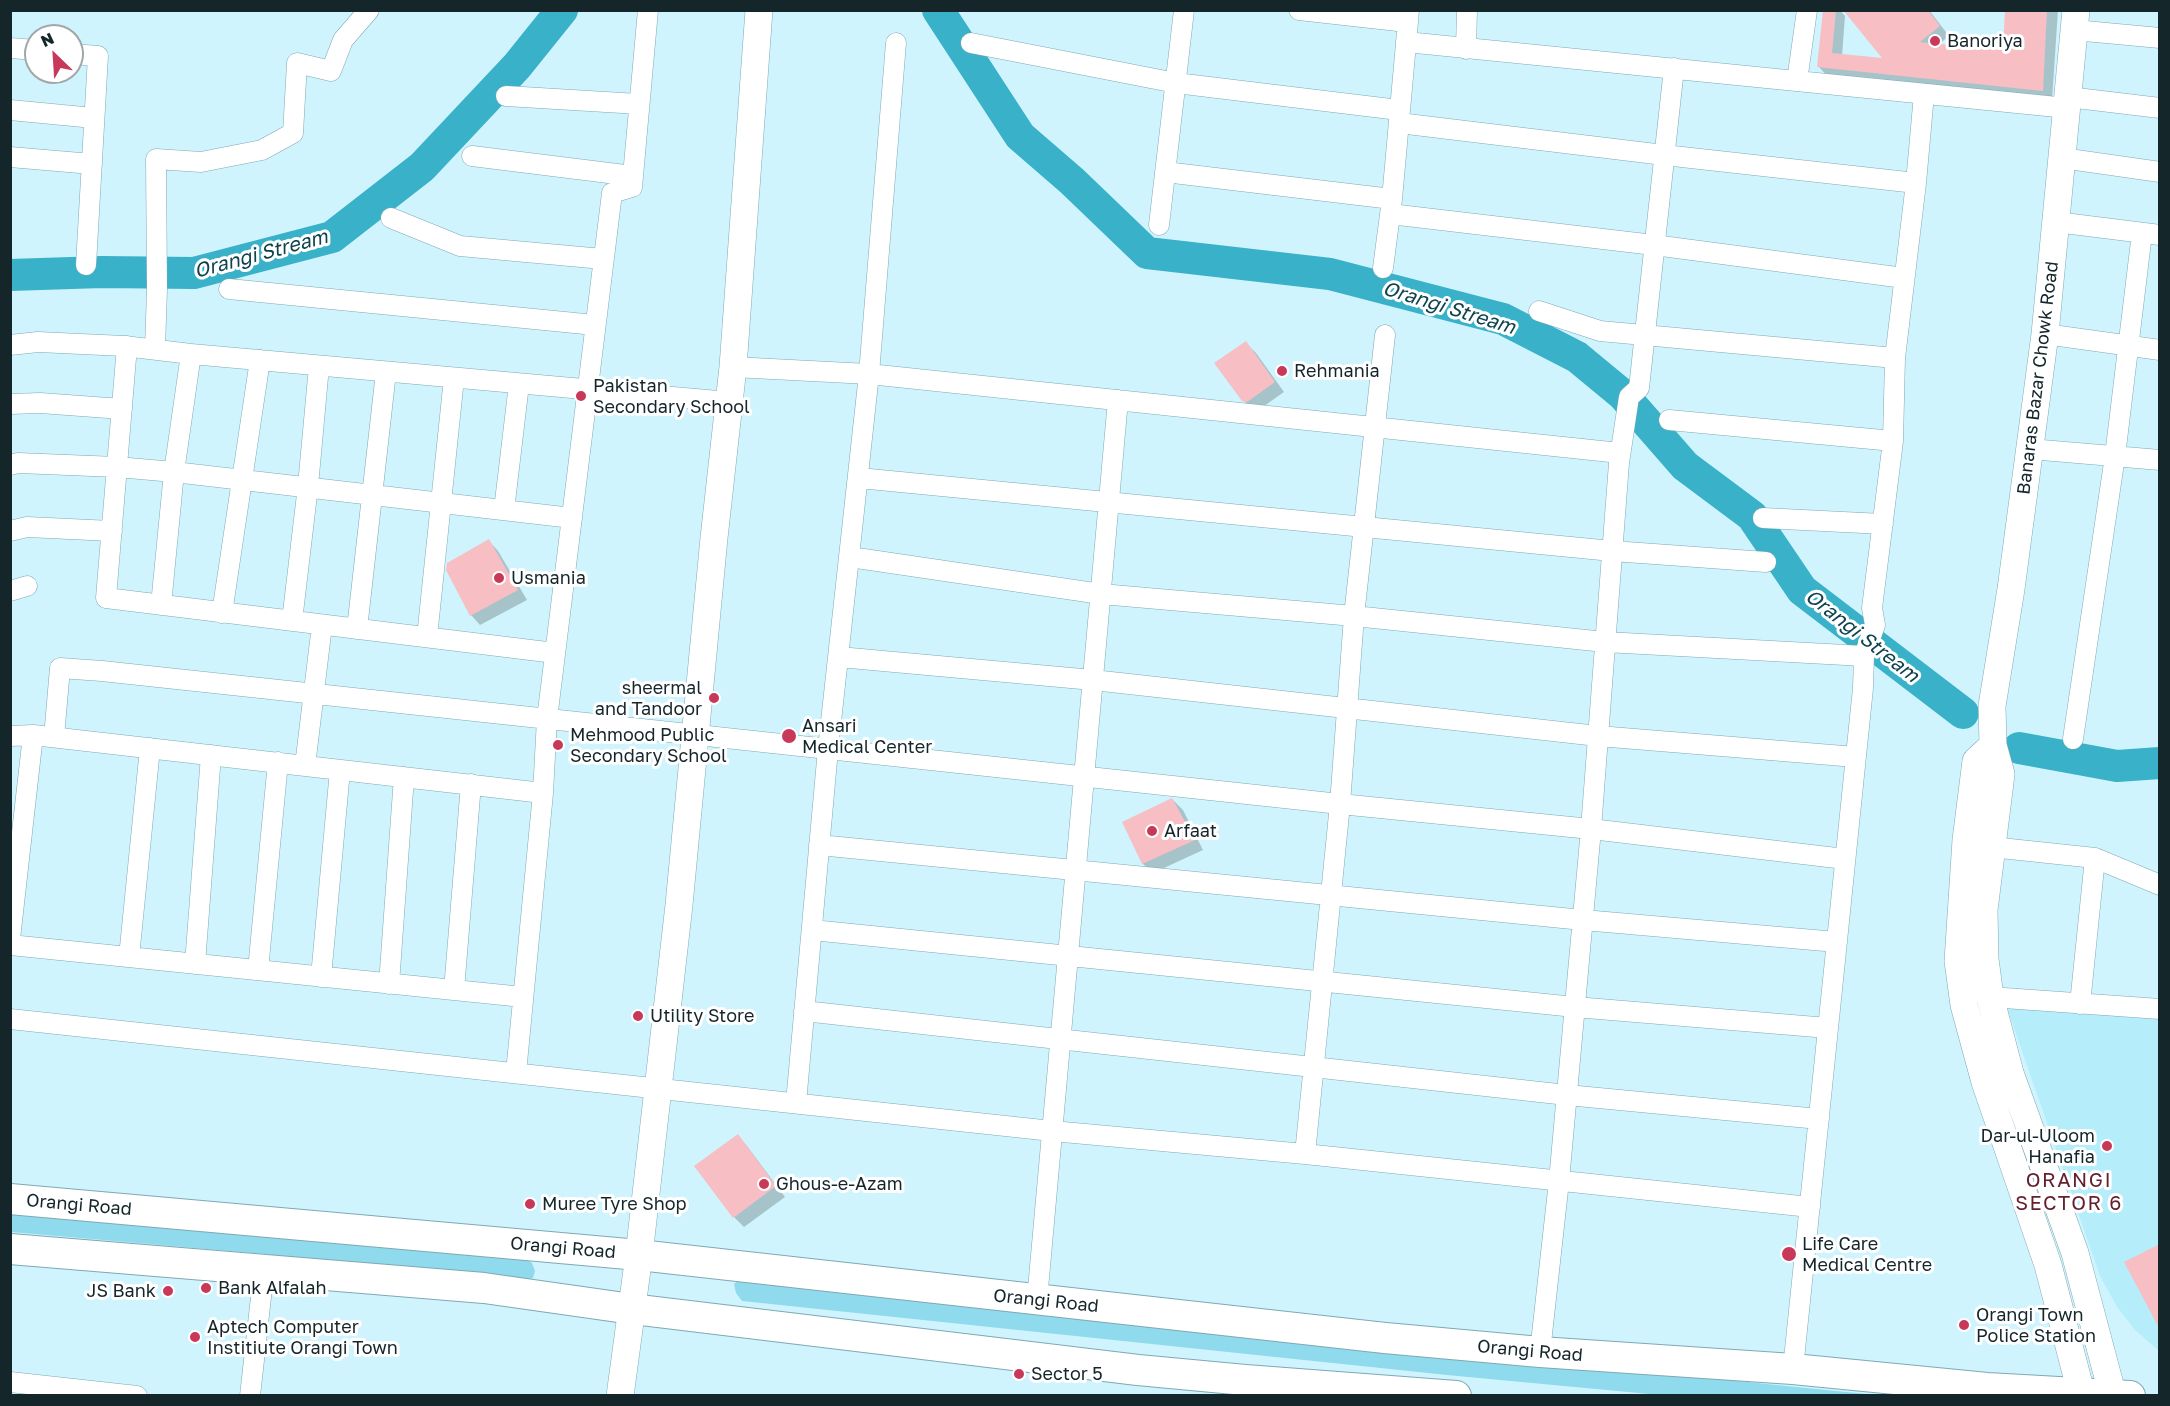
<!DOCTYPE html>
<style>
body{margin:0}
#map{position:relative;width:2170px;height:1406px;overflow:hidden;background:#d0f4fd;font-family:"Golos Text",sans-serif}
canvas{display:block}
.frame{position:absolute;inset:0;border:12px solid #15262a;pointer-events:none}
.north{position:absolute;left:24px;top:24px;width:60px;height:60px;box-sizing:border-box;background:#fff;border:2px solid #a1a8aa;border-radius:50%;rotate:335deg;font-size:16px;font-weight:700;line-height:24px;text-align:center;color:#15262a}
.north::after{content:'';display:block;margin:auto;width:21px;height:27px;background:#c73859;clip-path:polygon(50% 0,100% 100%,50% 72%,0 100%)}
</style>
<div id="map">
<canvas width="2170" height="1406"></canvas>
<div class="frame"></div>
<div class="north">N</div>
</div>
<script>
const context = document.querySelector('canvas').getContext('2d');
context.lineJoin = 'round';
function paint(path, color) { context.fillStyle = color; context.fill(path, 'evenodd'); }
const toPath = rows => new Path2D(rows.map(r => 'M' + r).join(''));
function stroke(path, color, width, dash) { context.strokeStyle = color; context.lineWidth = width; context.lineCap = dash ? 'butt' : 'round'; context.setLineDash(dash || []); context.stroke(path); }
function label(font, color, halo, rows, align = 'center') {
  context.font = font + ' "Golos Text",sans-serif'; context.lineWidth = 6; context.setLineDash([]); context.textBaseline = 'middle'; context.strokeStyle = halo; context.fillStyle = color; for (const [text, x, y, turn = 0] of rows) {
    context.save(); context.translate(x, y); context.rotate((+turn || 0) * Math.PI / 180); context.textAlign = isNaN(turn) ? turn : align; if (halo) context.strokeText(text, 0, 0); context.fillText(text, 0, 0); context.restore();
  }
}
paint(toPath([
 [2006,1005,2159,1017,2159,1351,2135,1330,2117,1307,2100,1276]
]), '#b6edfb');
paint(toPath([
 [10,1208,525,1258,532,1263,535,1271,533,1278,523,1282,264,1254,11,1232],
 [740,1279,1489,1356,1876,1395,1660,1395,1447,1375,742,1301,736,1293,734,1284]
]), '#8fdaec');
paint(toPath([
 [1825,10,1840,10,1845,16,1842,56,1885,60,1845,10,1929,10,1949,36,1938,45,2004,51,2006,10,2058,10,2052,100,1828,77,1819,67],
 [1246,343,1256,353,1284,392,1257,411,1253,410,1243,400],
 [489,541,498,551,527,600,480,625,471,615],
 [1173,800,1183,810,1203,850,1153,873,1143,864,1124,823],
 [738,1136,747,1146,785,1197,744,1227,734,1217,696,1166]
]), '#0003');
stroke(toPath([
 [938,10,1020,136,1072,181,1147,253,1330,274,1503,319,1577,357,1623,395,1685,466,1752,516,1802,590,1963,713],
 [10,275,102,272,194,273,332,237,422,167,517,66,562,10],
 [2019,748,2117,766,2160,763]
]), '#39b1c9', 32);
paint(toPath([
 [1823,10,1836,10,1832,53,1882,58,1843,10,1928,10,1940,26,1920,42,2003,50,2005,10,2047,10,2043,91,1817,67],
 [1246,341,1275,382,1247,402,1242,401,1214,363],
 [489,539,518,590,470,616,446,570,447,563],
 [1172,798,1195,840,1142,864,1122,822],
 [738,1134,776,1186,733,1218,694,1166],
 [2160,1244,2160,1330,2124,1262]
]), '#f7bec4');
const street = toPath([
 [1299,10,1407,22],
 [2074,30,2160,38],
 [1406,42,2067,108],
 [971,43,1176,83,1399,110],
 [10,48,36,50],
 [1466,49,1467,10],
 [72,54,98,56,86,265],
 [1797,81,1807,10],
 [506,96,639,104],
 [2068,97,2160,108],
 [10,110,94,118],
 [1399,123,1664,155,1916,183],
 [472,156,633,176],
 [10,157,92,164],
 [2062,158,2160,172],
 [1165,172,1392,199],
 [1390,214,1654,245,1904,278],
 [391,218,460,246,603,259],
 [2056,222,2160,235],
 [1159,225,1184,10],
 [1383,268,1392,199,1409,10],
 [229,289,595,325],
 [1539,311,1600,331,1895,358],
 [2045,334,2160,350],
 [10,345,38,342,124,346,191,354,729,402],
 [127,346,106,598,555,653],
 [155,349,157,289,156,159,201,162,262,150,293,133,297,63,331,71,343,40,369,10],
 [733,367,869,374,1620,453],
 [10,404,40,403,122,409],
 [1669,420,1893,441],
 [2030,449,2160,460],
 [10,465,18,463,117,467,174,472,572,518],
 [859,478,1612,551,1766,562],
 [504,510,519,384],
 [1763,518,1883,524],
 [10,531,27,527,112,531],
 [850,557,1101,594,1354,616,1605,642,1864,656],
 [10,591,27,586],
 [161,605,174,472,191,354],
 [222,613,260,360],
 [292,621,308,486,319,366],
 [357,629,386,372],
 [427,637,454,378],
 [839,657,1093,680,1598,736,1856,757],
 [10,736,33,735,543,793],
 [54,737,60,668,102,671,1340,804,1591,829,1845,859],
 [2073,739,2115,456,2142,233],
 [305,766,322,625],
 [819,845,1583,920,1837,942],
 [1991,847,2095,858,2160,885],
 [812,930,1575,1007,1828,1028],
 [10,939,33,735],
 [10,945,523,997],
 [129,957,150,748],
 [195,964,211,755],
 [258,970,278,762],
 [321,977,340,770],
 [389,984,404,777],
 [454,990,471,784],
 [1990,997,2160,1009],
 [2080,1004,2095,858],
 [804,1011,1567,1095,1819,1119],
 [10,1019,1052,1131,1305,1154,1810,1207],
 [516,1073,543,793,547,719,612,193,632,187,648,10],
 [796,1103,828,749,869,374,896,43],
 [1305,1154,1340,804,1354,616,1385,335],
 [1037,1300,1118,400],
 [1540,1352,1559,1181,1591,829,1619,463,1629,397,1639,388,1674,68],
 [1793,1369,1863,688,1864,656,1875,625,1872,608,1893,441,1895,358,1916,183,1924,94],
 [10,1382,137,1396],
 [250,1396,264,1270]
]);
const secondary = toPath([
 [2076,10,2045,334,2011,589,1992,706,1993,745,2001,774,1984,910,1985,959,1990,997,2010,1073,2075,1253,2113,1396],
 [1993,745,1976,761,1966,840,1958,961,1964,1005,1985,1082,2048,1265,2082,1396],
 [620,1396,639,1255,679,905,714,538,733,367,759,10]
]);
const primary = toPath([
 [10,1199,639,1255,1385,1338,1540,1352,1793,1369,1987,1388,2130,1396],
 [10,1249,484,1288,632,1309,1138,1370,1245,1380,1456,1396]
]);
stroke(street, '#7ea9b4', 21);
stroke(secondary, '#7ea9b4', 28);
stroke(primary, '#7ea9b4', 32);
stroke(street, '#fff', 20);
stroke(secondary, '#fff', 27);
stroke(primary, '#fff', 30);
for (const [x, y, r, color] of [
 [1935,41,6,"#c73859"],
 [1282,371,6,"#c73859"],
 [581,396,6,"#c73859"],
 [499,578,6,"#c73859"],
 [714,698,6,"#c73859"],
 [789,736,8,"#c73859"],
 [558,745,6,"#c73859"],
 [1152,831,6,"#c73859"],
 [638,1016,6,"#c73859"],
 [2107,1146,6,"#c73859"],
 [764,1184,6,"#c73859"],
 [530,1204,6,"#c73859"],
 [1789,1254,8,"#c73859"],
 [206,1288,6,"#c73859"],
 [168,1291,6,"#c73859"],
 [1964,1325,6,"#c73859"],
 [195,1337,6,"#c73859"],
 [1019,1374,6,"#c73859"]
]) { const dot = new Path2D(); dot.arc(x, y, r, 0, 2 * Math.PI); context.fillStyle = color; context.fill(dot); stroke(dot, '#fff', 2); }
label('18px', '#15262a', '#fff', [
 ["Banoriya",1947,41],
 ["Rehmania",1294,371],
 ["Pakistan",593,386],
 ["Secondary School",593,407],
 ["Usmania",511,578],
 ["sheermal",702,688,"right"],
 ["and Tandoor",702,709,"right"],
 ["Ansari",802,726],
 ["Medical Center",802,747],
 ["Mehmood Public",570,735],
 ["Secondary School",570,756],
 ["Arfaat",1164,831],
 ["Utility Store",650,1016],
 ["Dar-ul-Uloom",2095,1136,"right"],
 ["Hanafia",2095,1157,"right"],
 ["Ghous-e-Azam",776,1184],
 ["Muree Tyre Shop",542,1204],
 ["Life Care",1802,1244],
 ["Medical Centre",1802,1265],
 ["Bank Alfalah",218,1288],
 ["JS Bank",156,1291,"right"],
 ["Orangi Town",1976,1315],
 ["Police Station",1976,1336],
 ["Aptech Computer",207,1327],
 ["Institiute Orangi Town",207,1348],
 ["Sector 5",1031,1374]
], 'left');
label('18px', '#15262a', '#fff', [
 ["Banaras Bazar Chowk Road",2038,378,-83],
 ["Orangi Road",79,1205,5],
 ["Orangi Road",563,1248,5],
 ["Orangi Road",1046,1301,6],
 ["Orangi Road",1530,1351,5]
]);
label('italic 20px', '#0f434e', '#fff', [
 ["Orangi Stream",261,254,-15],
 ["Orangi Stream",1449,308,17],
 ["Orangi Stream",1862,636,38]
]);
context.letterSpacing = '1.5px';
label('20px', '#641e2c', '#fff', [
 ["ORANGI",2069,1181],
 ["SECTOR 6",2069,1204]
]);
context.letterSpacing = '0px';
</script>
